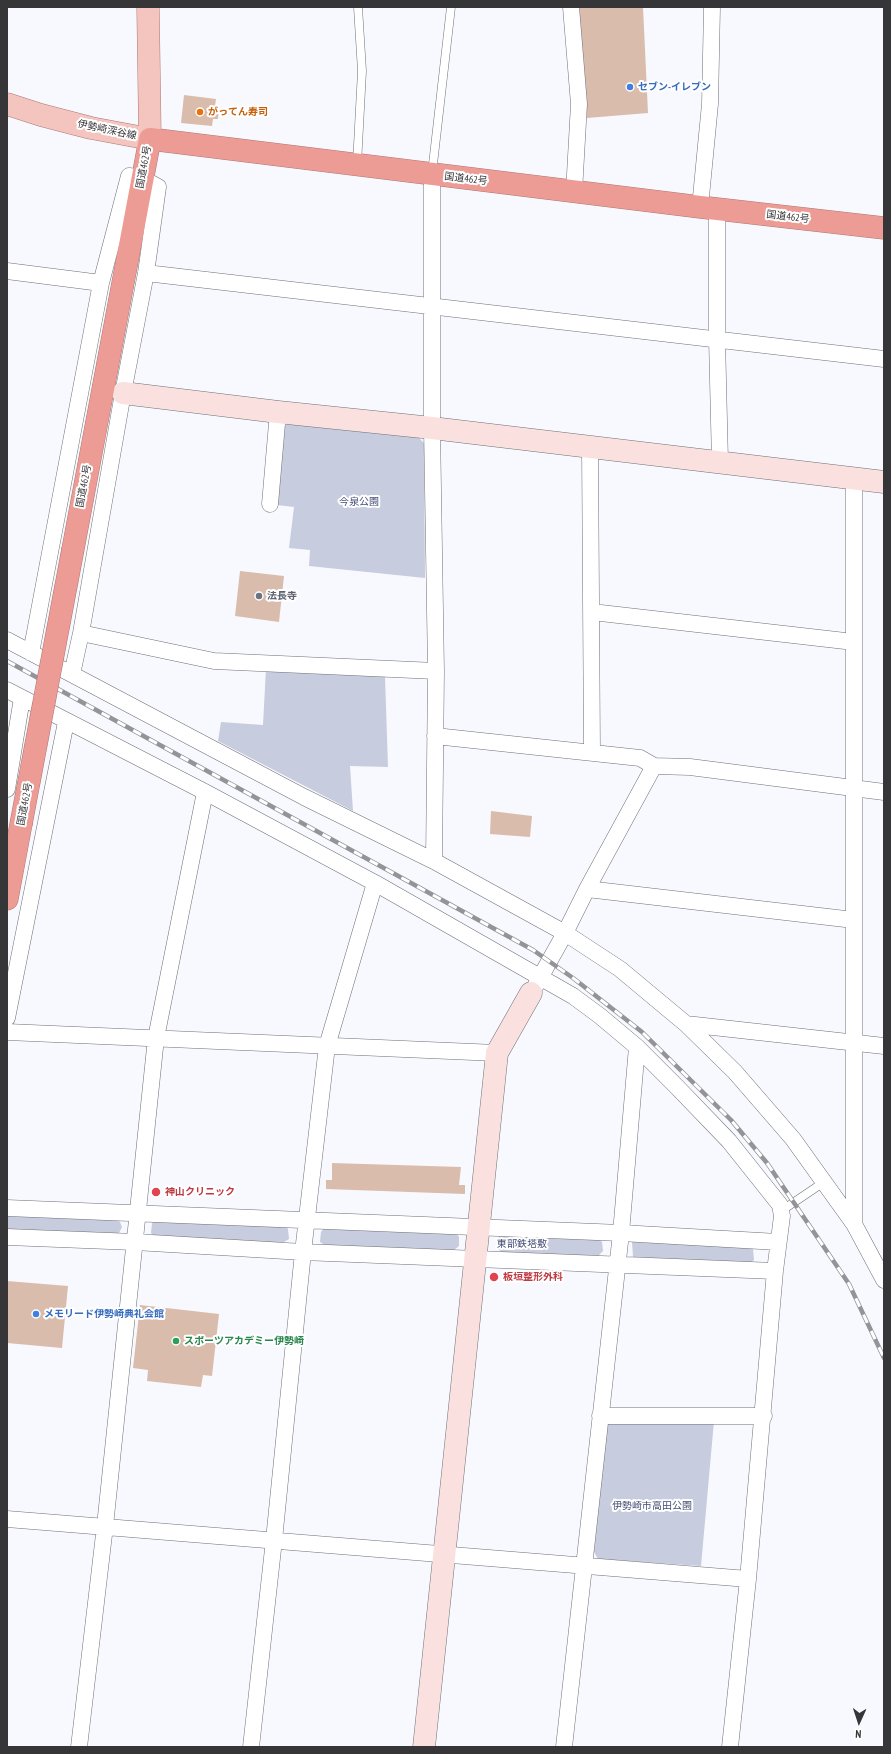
<!DOCTYPE html>
<meta charset="utf-8">
<style>
body{margin:0}
#map{position:relative;width:891px;height:1754px;overflow:hidden;background:#f8f9fe;font-family:"PT Sans Narrow",sans-serif}
canvas{display:block}
.frame{position:absolute;inset:0;border:8px solid #363639;pointer-events:none}
.north{position:absolute;left:839px;top:1702px;width:40px;height:40px;-webkit-text-stroke:3px #fff;paint-order:stroke;rotate:183deg;font-size:11px;font-weight:700;line-height:16px;text-align:center;color:#363639}
.north::after{content:'';display:block;margin:auto;width:14px;height:18px;background:#363639;clip-path:polygon(50% 0,100% 100%,50% 72%,0 100%)}
</style>
<div id="map">
<canvas width="891" height="1754"></canvas>
<div class="frame"></div>
<div class="north">N</div>
</div>
<script>
const context = document.querySelector('canvas').getContext('2d');
context.lineJoin = 'round';
function paint(path, color) { context.fillStyle = color; context.fill(path, 'evenodd'); }
const toPath = rows => new Path2D(rows.map(r => 'M' + r).join(''));
function stroke(path, color, width, dash) { context.strokeStyle = color; context.lineWidth = width; context.lineCap = dash ? 'butt' : 'round'; context.setLineDash(dash || []); context.stroke(path); }
function label(font, color, halo, rows, align = 'center') {
  context.font = font + ' "PT Sans Narrow","Noto Sans JP",sans-serif'; context.lineWidth = 4; context.setLineDash([]); context.textBaseline = 'middle'; context.strokeStyle = halo; context.fillStyle = color; for (const [text, x, y, turn = 0] of rows) {
    context.save(); context.translate(x, y); context.rotate((+turn || 0) * Math.PI / 180); context.textAlign = isNaN(turn) ? turn : align; if (halo) context.strokeText(text, 0, 0); context.fillText(text, 0, 0); context.restore();
  }
}
paint(toPath([
 [290,422,416,435,424,443,425,578,309,566,310,550,289,548,294,507,277,505,285,426],
 [266,668,385,676,388,767,350,766,353,811,218,741,221,722,263,725],
 [7,1212,113,1216,120,1222,122,1227,119,1233,111,1236,7,1233],
 [160,1219,284,1224,288,1229,289,1239,282,1243,155,1237,151,1233,152,1223],
 [324,1228,456,1233,459,1237,459,1246,453,1251,326,1246,320,1242,321,1232],
 [507,1232,597,1237,602,1242,603,1251,597,1257,504,1254,498,1249,499,1236],
 [632,1242,750,1245,753,1249,754,1260,749,1264,636,1259,633,1257],
 [611,1421,714,1421,701,1566,598,1559,594,1552,605,1425]
]), '#c7ccde');
paint(toPath([
 [579,7,643,7,648,113,587,118],
 [184,95,216,99,215,106,219,106,218,119,213,119,212,126,181,123],
 [240,571,284,576,279,622,235,616],
 [491,811,532,816,530,837,490,834],
 [332,1163,461,1167,459,1185,465,1185,465,1194,326,1189,326,1180,332,1180],
 [7,1281,68,1286,62,1348,7,1343],
 [140,1305,219,1314,212,1376,203,1375,201,1387,147,1381,148,1370,133,1368]
]), '#dabcac');
const lane = toPath([
 [357,164,362,71,358,7],
 [432,173,451,7],
 [781,1211,824,1182]
]);
const street = toPath([
 [571,7,579,104,574,192],
 [432,174,432,428,436,671,434,861],
 [700,207,710,104,712,7],
 [717,209,717,339,720,462],
 [7,271,101,283],
 [146,273,884,359],
 [590,446,592,752],
 [270,504,278,412],
 [592,612,854,642],
 [81,633,214,661,436,671],
 [7,640,304,797,434,861,565,933,620,969,686,1024,735,1072,793,1139,854,1224,884,1280],
 [31,653,101,283,129,176,142,178,158,187,146,273,123,393,81,633,72,674],
 [7,690,205,792,375,883,573,996,600,1016,637,1047,677,1087,729,1141,780,1205,782,1216,775,1271,748,1579,730,1747],
 [435,736,640,758,654,766,690,767,884,792],
 [7,789,22,698],
 [587,889,854,920],
 [536,985,565,933,587,889,654,766],
 [7,1018,66,722],
 [686,1024,884,1046],
 [7,1032,497,1053],
 [7,1208,621,1233,778,1242],
 [854,1224,854,478],
 [7,1237,135,1242,303,1252,775,1271],
 [600,1416,764,1416],
 [7,1519,748,1579],
 [79,1747,105,1526,156,1038,205,792],
 [251,1747,274,1540,303,1252,327,1046,375,883],
 [564,1747,621,1233,637,1047]
]);
const secondary = toPath([
 [123,393,278,412,432,428,884,482],
 [424,1747,497,1053,531,993]
]);
const primary = toPath([
 [7,104,41,115,91,128,150,139,148,7]
]);
const highway = toPath([
 [73,549,150,139,700,207,884,228],
 [7,899,21,824]
]);
stroke(lane, '#6e7076', 9);
stroke(street, '#6e7076', 17);
stroke(secondary, '#6e7076', 23);
stroke(primary, '#ad7875', 23);
stroke(highway, '#ad7875', 23);
stroke(lane, '#fff', 8);
stroke(street, '#fff', 16);
stroke(secondary, '#fae1df', 22);
stroke(primary, '#f4c4bf', 22);
stroke(highway, '#ed9c95', 22);
const rail = toPath([
 [7,661,533,950,573,978,642,1032,731,1120,767,1163,849,1284,884,1358]
]);
stroke(rail, '#949498', 4.5);
stroke(rail, '#fff', 3, [9]);
const highwayBridge = toPath([
 [21,824,73,549]
]);
stroke(highwayBridge, '#ad7875', 23, []);
stroke(highwayBridge, '#ed9c95', 22);
for (const [x, y, r, color] of [
 [630,87,4,"#3f7fe0"],
 [200,112,4,"#e8710a"],
 [259,596,4,"#6b7280"],
 [156,1192,5,"#e0444e"],
 [494,1277,5,"#e0444e"],
 [36,1314,4,"#3f7fe0"],
 [176,1341,4,"#2e9e5b"]
]) { const dot = new Path2D(); dot.arc(x, y, r, 0, 2 * Math.PI); context.fillStyle = color; context.fill(dot); stroke(dot, '#fff', 1.5); }
label('bold 10px', '#366cbe', '#fff', [
 ["セブン-イレブン",638,87],
 ["メモリード伊勢崎典礼会館",44,1314]
], 'left');
label('bold 10px', '#c56008', '#fff', [
 ["がってん寿司",208,112]
], 'left');
label('10px', '#363639', '#fff', [
 ["伊勢崎深谷線",107,130,12],
 ["国道462号",144,167,-79],
 ["国道462号",466,179,7],
 ["国道462号",788,217,7],
 ["国道462号",84,486,-79],
 ["国道462号",25,804,-79]
]);
label('10px', '#454d77', '#fff', [
 ["今泉公園",359,502],
 ["東部鉄塔敷",522,1244],
 ["伊勢崎市高田公園",652,1506]
]);
label('bold 10px', '#5b616d', '#fff', [
 ["法長寺",267,596]
], 'left');
label('bold 10px', '#be3a42', '#fff', [
 ["神山クリニック",165,1192],
 ["板垣整形外科",503,1277]
], 'left');
label('bold 10px', '#27864d', '#fff', [
 ["スポーツアカデミー伊勢崎",184,1341]
], 'left');
</script>
